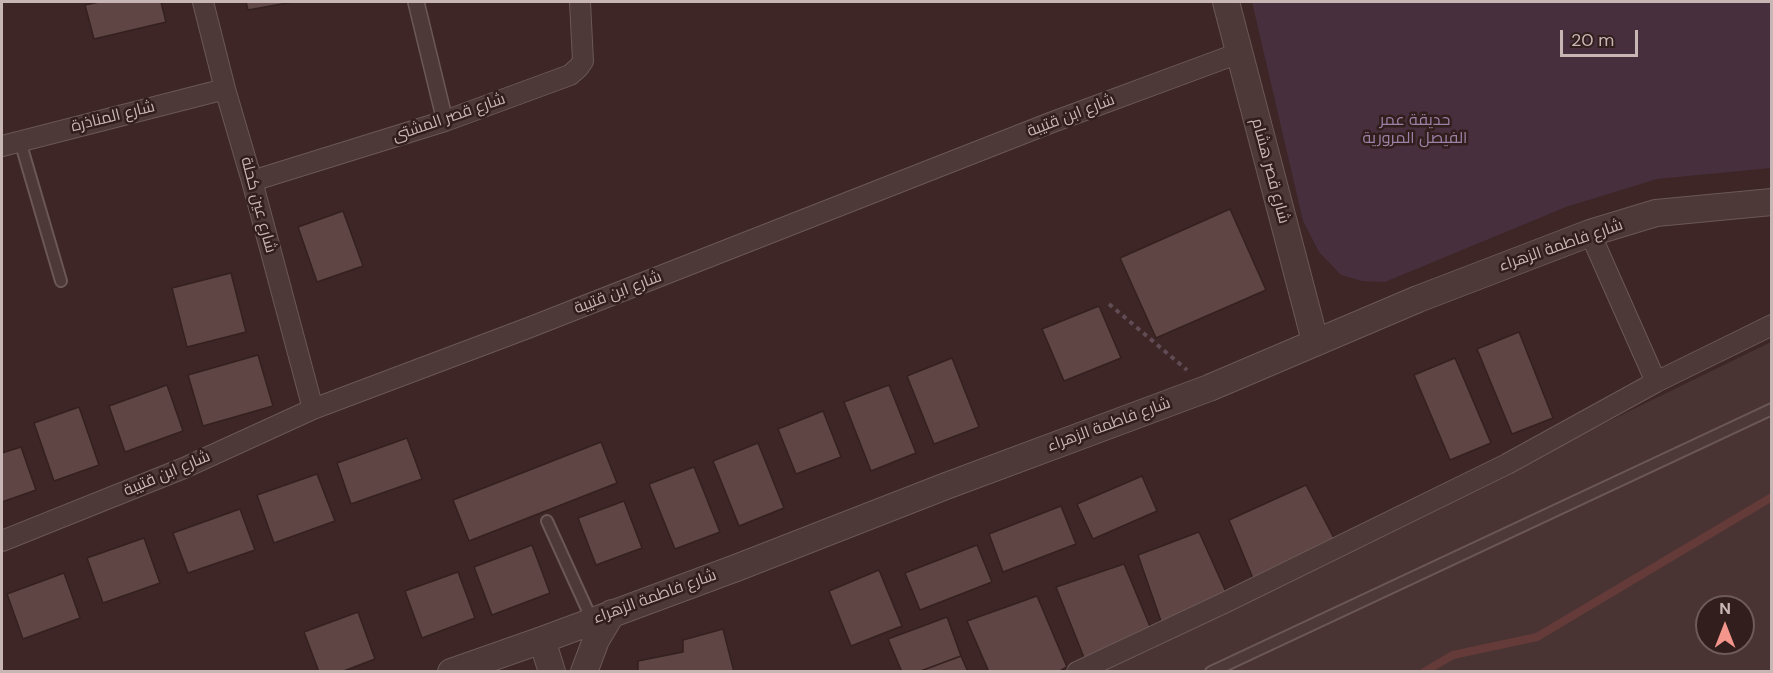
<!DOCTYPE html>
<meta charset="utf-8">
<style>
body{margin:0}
#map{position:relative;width:1773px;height:673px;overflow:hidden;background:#3d2625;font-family:"DM Sans",sans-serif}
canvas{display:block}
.frame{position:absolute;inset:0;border:3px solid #c8b6b4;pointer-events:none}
.north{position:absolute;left:1695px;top:595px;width:60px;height:60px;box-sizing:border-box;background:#321f1d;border:2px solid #6e5b59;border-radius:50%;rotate:0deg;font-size:16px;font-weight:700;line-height:24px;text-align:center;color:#c8b6b4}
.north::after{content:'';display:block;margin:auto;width:21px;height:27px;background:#f5968d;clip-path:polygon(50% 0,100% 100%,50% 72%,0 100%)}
.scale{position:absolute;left:1560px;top:30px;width:78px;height:27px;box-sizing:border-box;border:3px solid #c8b6b4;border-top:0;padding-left:8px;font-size:18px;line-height:21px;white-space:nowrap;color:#c8b6b4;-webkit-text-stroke:4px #321f1d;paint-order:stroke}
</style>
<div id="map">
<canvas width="1773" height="673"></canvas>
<div class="frame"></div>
<div class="north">N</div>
<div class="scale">20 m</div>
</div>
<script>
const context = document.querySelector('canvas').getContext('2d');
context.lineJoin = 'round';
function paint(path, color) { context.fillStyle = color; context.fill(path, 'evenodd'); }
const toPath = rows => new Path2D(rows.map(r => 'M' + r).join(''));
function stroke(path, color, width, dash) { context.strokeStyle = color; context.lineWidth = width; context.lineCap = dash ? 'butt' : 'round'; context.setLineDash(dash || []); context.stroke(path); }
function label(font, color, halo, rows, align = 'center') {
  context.font = font + ' "DM Sans",Cairo,sans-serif'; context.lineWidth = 5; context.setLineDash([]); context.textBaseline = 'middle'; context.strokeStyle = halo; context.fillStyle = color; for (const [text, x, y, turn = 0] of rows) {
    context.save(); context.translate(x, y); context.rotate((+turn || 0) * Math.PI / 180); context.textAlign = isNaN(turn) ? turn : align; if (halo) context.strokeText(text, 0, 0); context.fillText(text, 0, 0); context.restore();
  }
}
paint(toPath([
 [1771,342,1771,671,1091,672,1447,500],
 [1707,607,1743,607,1743,643,1707,643]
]), '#4a3433');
paint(toPath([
 [1252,2,1771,2,1771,168,1657,179,1566,207,1385,282,1362,281,1341,275,1319,252,1303,221]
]), '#472f3d');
stroke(toPath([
 [1424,672,1453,655,1537,637,1772,497]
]), '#643b39', 8);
const building = toPath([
 [99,2,161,2,166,22,94,39,85,5,99,2],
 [246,2,293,2,248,10,246,2],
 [1230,209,1266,290,1156,338,1120,258,1230,209],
 [343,211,363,266,317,282,298,227,343,211],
 [231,273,246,332,187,347,172,288,231,273],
 [1099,306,1121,358,1064,381,1042,329,1099,306],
 [1519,332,1553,418,1512,434,1477,349,1519,332],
 [258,355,273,406,203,426,188,375,258,355],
 [952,358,979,427,934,444,907,376,952,358],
 [1455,358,1491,443,1450,460,1414,375,1455,358],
 [167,385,183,431,125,452,109,406,167,385],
 [889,385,916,453,871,471,844,402,889,385],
 [79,407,99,465,54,481,34,423,79,407],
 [823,411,841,457,796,474,778,429,823,411],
 [407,438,422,479,351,504,337,463,407,438],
 [601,442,617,483,469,541,453,500,601,442],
 [758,443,784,508,739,526,713,461,758,443],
 [21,447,36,490,2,502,2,453,21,447],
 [694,467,720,532,675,549,649,484,694,467],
 [317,474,335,521,274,543,257,495,317,474],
 [1142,476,1157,511,1093,539,1077,504,1142,476],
 [1306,485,1335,540,1254,581,1229,520,1306,485],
 [624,501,642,548,596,565,578,518,624,501],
 [1061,506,1076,544,1003,572,989,534,1061,506],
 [240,509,255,550,188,573,173,533,240,509],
 [1199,532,1226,592,1162,624,1138,555,1199,532],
 [144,538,160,583,103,603,87,558,144,538],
 [532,545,550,593,492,615,474,567,532,545],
 [977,545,992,582,920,610,905,573,977,545],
 [1124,564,1151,629,1085,660,1056,587,1124,564],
 [879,570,902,626,851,646,829,591,879,570],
 [458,572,475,618,422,638,405,591,458,572],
 [64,573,80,618,23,639,7,594,64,573],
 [1037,596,1067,667,1058,672,989,672,967,621,1037,596],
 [358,612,375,659,341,672,319,672,304,632,358,612],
 [947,617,961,656,918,672,902,672,888,639,947,617],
 [723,629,734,672,638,672,638,661,683,652,683,640,723,629],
 [961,656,968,672,918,672,961,656]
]);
paint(building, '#5f4544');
stroke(building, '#34211f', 1.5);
const service = toPath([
 [20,141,61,281],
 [547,521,592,620],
 [1211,672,1772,409]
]);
const pedestrian = toPath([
 [416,2,445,121]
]);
const minor = toPath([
 [203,2,225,89,252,181,313,409],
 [2,146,225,89],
 [252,181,445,121,570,75,579,67,583,61,580,2],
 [1590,233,1656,382],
 [2,541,184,468,313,409,528,328,1050,123,1239,53],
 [1077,672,1226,602,1507,464,1656,382,1772,325]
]);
const tertiary = toPath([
 [1226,2,1315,341],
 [542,640,552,672],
 [451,672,542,640,736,568,946,486,1209,388,1418,299,1590,233,1656,213,1772,202],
 [584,672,596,640,612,613]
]);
stroke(service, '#6b5856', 14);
stroke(pedestrian, '#6b5856', 18);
stroke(minor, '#6b5856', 22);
stroke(tertiary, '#6b5856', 28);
stroke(toPath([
 [1109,304,1187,370]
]), '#614c55', 4, [4.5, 4.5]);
stroke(service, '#4d3a38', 10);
stroke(pedestrian, '#4d3a38', 15);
stroke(minor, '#4d3a38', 20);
stroke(tertiary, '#4d3a38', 26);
label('16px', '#c8b6b4', '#321f1d', [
 ["شارع ابن قتيبة",1071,116,-21],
 ["شارع المناذرة",113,117,-14],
 ["شارع قصر المشتى",449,118,-19],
 ["شارع قصر هشام",1270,171,75],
 ["شارع عين كحلة",258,205,75],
 ["شارع فاطمة الزهراء",1561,246,-19],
 ["شارع ابن قتيبة",618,293,-21],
 ["شارع فاطمة الزهراء",1109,425,-20],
 ["شارع ابن قتيبة",167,474,-23],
 ["شارع فاطمة الزهراء",655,597,-20]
]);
label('16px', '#9d82a8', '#321f1d', [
 ["حديقة عمر",1415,121],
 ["الفيصل المرورية",1415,139]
]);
</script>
